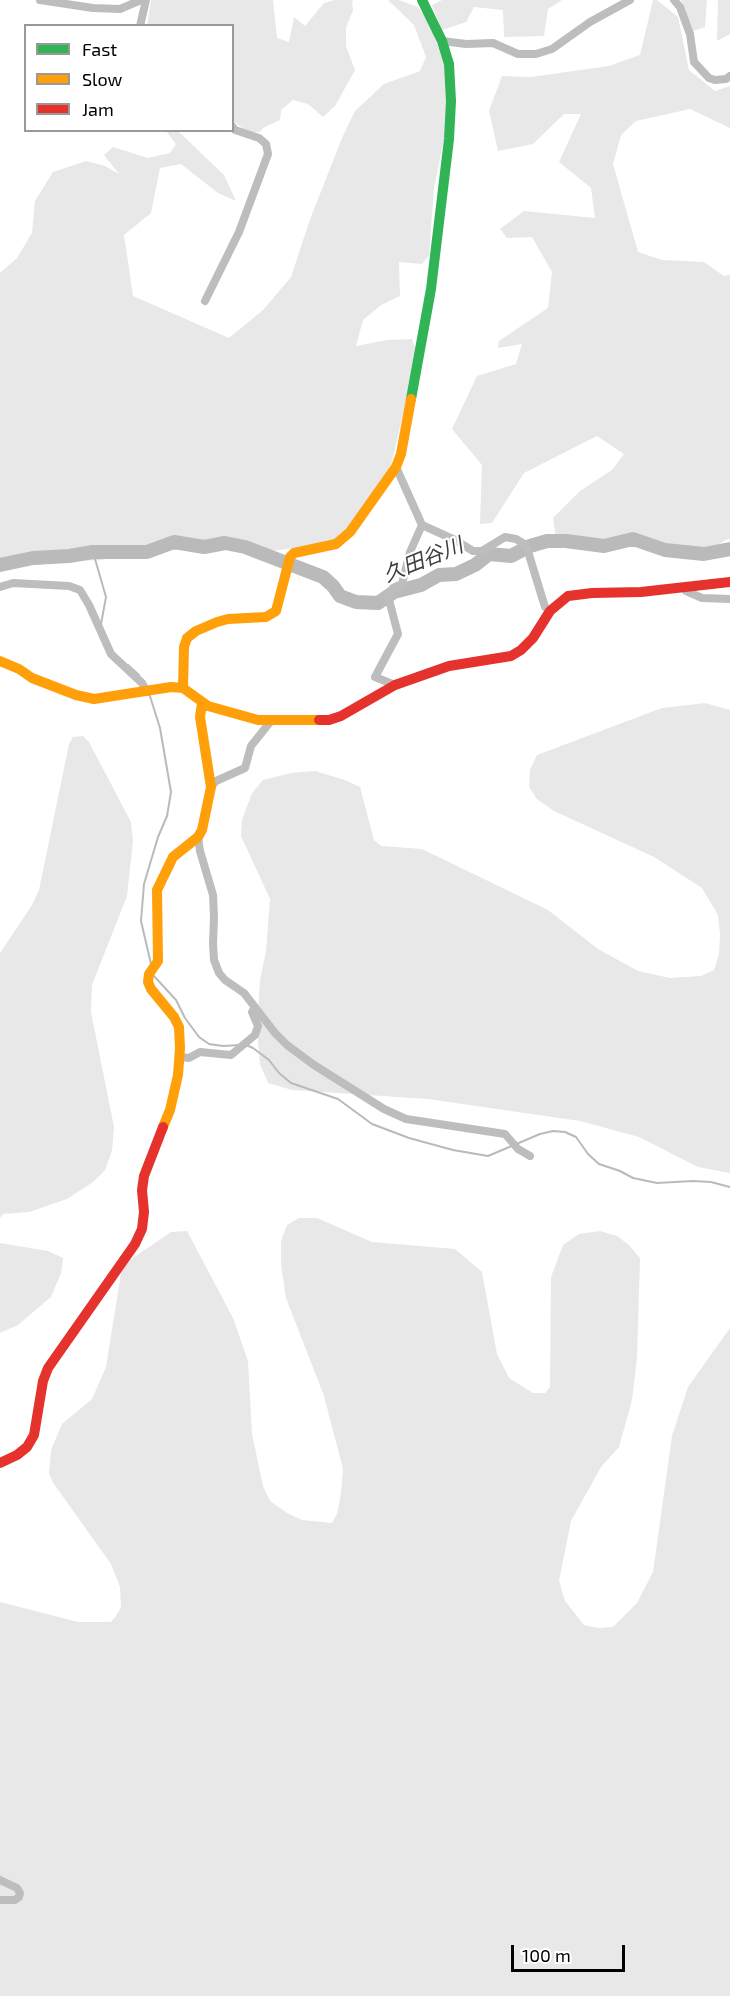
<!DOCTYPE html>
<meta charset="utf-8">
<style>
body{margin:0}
#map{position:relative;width:730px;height:1996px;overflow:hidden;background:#fff;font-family:"Exo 2",sans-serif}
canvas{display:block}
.legend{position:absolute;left:24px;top:24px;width:210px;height:108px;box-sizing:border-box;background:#fff;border:2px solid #999;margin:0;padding:8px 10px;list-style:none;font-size:18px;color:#000}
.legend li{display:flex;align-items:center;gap:12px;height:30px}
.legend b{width:30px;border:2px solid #999}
.scale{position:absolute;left:511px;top:1945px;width:114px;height:27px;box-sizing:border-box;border:3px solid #000;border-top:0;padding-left:8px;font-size:18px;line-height:21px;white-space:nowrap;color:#000;-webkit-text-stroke:4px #fff;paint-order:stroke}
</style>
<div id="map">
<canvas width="730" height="1996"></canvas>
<ul class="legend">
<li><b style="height:8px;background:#30b455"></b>Fast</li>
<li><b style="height:8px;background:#ff9f0a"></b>Slow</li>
<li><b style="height:8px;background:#e5322d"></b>Jam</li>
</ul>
<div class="scale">100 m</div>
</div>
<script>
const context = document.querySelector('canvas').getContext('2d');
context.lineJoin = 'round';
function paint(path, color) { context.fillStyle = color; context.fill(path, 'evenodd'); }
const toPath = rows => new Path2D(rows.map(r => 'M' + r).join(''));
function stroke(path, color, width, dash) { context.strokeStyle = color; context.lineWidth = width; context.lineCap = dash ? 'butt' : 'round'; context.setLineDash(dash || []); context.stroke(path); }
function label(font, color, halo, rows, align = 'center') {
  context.font = font + ' "Exo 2","Noto Sans JP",sans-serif'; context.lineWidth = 4.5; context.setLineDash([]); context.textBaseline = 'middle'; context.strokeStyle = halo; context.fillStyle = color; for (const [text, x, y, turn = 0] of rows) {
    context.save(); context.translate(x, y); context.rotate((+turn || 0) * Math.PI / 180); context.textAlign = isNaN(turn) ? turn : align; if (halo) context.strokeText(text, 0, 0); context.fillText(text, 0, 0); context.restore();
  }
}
paint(toPath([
 [151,0,273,0,277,38,289,42,294,17,305,26,324,3,335,0,354,0,352,1,353,10,346,28,346,46,355,70,335,106,323,117,308,104,293,100,281,110,280,120,263,128,260,132,248,132,233,121,232,26,147,26],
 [388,0,399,0,418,7,427,19,446,66,448,119,434,188,429,256,422,264,399,262,400,296,381,305,363,320,356,346,387,340,412,339,417,354,391,465,341,538,328,543,266,552,251,550,231,542,202,545,172,539,153,548,132,551,102,560,55,562,38,565,0,563,0,273,17,258,32,233,35,201,53,172,86,161,105,166,119,174,104,155,113,147,148,158,170,153,176,144,166,131,177,130,224,175,236,201,218,193,181,164,160,168,151,213,124,235,133,296,229,338,263,310,291,277,309,222,342,138,355,111,384,84,420,71,426,57,414,25],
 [442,0,562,0,548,9,544,36,504,37,503,10,474,7,466,22,442,30,432,5],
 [653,0,657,0,678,17,689,70,715,91,730,86,730,128,690,109,636,121,621,135,613,164,638,252,662,260,704,262,724,276,730,275,730,540,728,539,705,551,679,550,638,536,620,539,594,547,556,539,553,518,580,491,612,470,624,454,597,436,524,473,492,523,480,524,482,465,452,429,477,376,516,364,522,344,498,348,499,341,548,308,552,272,532,237,507,238,500,229,524,211,595,218,591,188,559,162,581,114,564,114,533,144,498,151,489,111,502,76,531,77,609,66,640,55],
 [681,0,707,0,705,27,693,31],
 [718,0,730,0,730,34,717,41],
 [705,703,730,710,730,1173,698,1167,639,1137,580,1121,428,1099,292,1090,268,1083,260,1064,257,1028,260,980,266,951,270,899,241,836,242,820,252,793,263,780,291,773,315,771,345,780,360,787,374,840,381,846,422,849,548,910,598,949,638,971,670,978,701,976,714,970,719,954,720,935,718,915,702,888,654,857,554,811,537,799,529,787,530,770,537,755,662,708],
 [83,736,89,742,131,822,133,841,127,896,92,985,91,1012,114,1127,112,1151,105,1170,93,1182,67,1199,29,1212,3,1214,0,1218,0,953,32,905,39,890,69,744,73,737],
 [299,1218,317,1218,372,1242,455,1249,482,1272,497,1354,509,1378,533,1393,545,1393,550,1387,551,1277,563,1245,579,1234,600,1231,617,1236,629,1245,640,1258,637,1358,632,1400,619,1447,601,1467,571,1521,559,1581,565,1601,584,1625,598,1628,613,1627,637,1603,653,1572,672,1436,688,1387,730,1328,730,1996,0,1996,0,1602,78,1622,111,1622,116,1616,121,1607,120,1587,111,1564,54,1484,49,1474,51,1450,62,1424,92,1399,106,1367,121,1273,130,1260,171,1232,187,1231,233,1318,248,1361,252,1434,263,1486,270,1501,287,1513,302,1520,332,1523,337,1514,341,1493,343,1469,324,1396,286,1298,281,1264,281,1241,287,1225],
 [0,1243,48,1251,63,1258,61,1273,51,1297,18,1325,0,1333]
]), '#e8e8e8');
stroke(toPath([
 [93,552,106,597,101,624],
 [128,665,139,675],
 [149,693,160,728,171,792,167,816,158,837,144,884,141,921,151,964],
 [154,976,176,1000,185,1018,199,1037,209,1044,223,1046,240,1045],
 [246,1045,253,1048,269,1060,279,1073,291,1083,338,1099,372,1124,409,1138,453,1150,488,1156,540,1134,553,1131,565,1132,576,1137,588,1154,599,1164,620,1171,633,1178,657,1183,693,1181,711,1182,730,1187]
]), '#bababa', 2);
stroke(toPath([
 [0,565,33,558,69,556,93,552,147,552,174,542,204,547,225,543,245,547,323,577,333,586,340,596,356,602,378,603,394,592,421,585,439,575,456,574,475,565,489,554,511,556,530,546,547,541,566,541,604,546,633,539,665,550,704,554,730,549]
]), '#bababa', 14);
stroke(toPath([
 [40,0,93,8,120,9,141,0],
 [674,0,680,7,690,34,694,62,709,78,715,80,726,79,730,76],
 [140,26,146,0],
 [442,41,466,44,493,43,518,54,536,54,552,49,590,22,630,0],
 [205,301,239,232,268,154,266,144,259,138,235,130,232,126],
 [396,467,422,525,455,540,473,551,482,551,505,537,516,539,526,545,545,607,550,611],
 [0,587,13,583,69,586,80,590,89,605,111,654,142,683,147,692],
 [685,587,686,591,702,598,730,599],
 [395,685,375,677,398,634,388,596,393,588,402,584,410,552,422,525],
 [211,787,216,781,245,768,251,746,271,721],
 [198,837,200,851,213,895,214,917,213,944,214,960,219,973,225,980,244,993,275,1033,287,1045,314,1065,384,1109,406,1119,505,1134,518,1149,530,1156],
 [180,1057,189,1058,200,1052,231,1055,255,1035,258,1026,252,1012,255,1008],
 [0,1880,17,1888,20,1893,19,1897,15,1900,0,1900]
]), '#bdbdbd', 8);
stroke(toPath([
 [411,399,431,289,449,139,451,101,449,64,442,41,422,0]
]), '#30b455', 10);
stroke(toPath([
 [0,661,19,669,32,678,76,695,94,699,171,687,183,688,208,706,258,720,319,720],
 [183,688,184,647,187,638,196,631,217,622,228,619,266,617,276,611,290,557,294,553,336,544,350,532,396,467,401,454,411,399],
 [163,1127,170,1110,178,1075,180,1048,179,1027,174,1017,151,989,148,982,149,974,158,961,157,890,173,857,198,837,202,830,211,787,200,717,202,703]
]), '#ff9f0a', 10);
stroke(toPath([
 [319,720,329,720,341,716,395,685,449,666,511,656,521,650,533,638,550,611,568,596,592,593,641,592,730,582],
 [0,1463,17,1455,27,1447,34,1435,43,1381,48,1368,135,1244,142,1229,144,1212,142,1190,144,1176,163,1127]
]), '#e5322d', 10);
label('italic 21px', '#3e3e3e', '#fff', [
 ["久田谷川",423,560,-22]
]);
</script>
